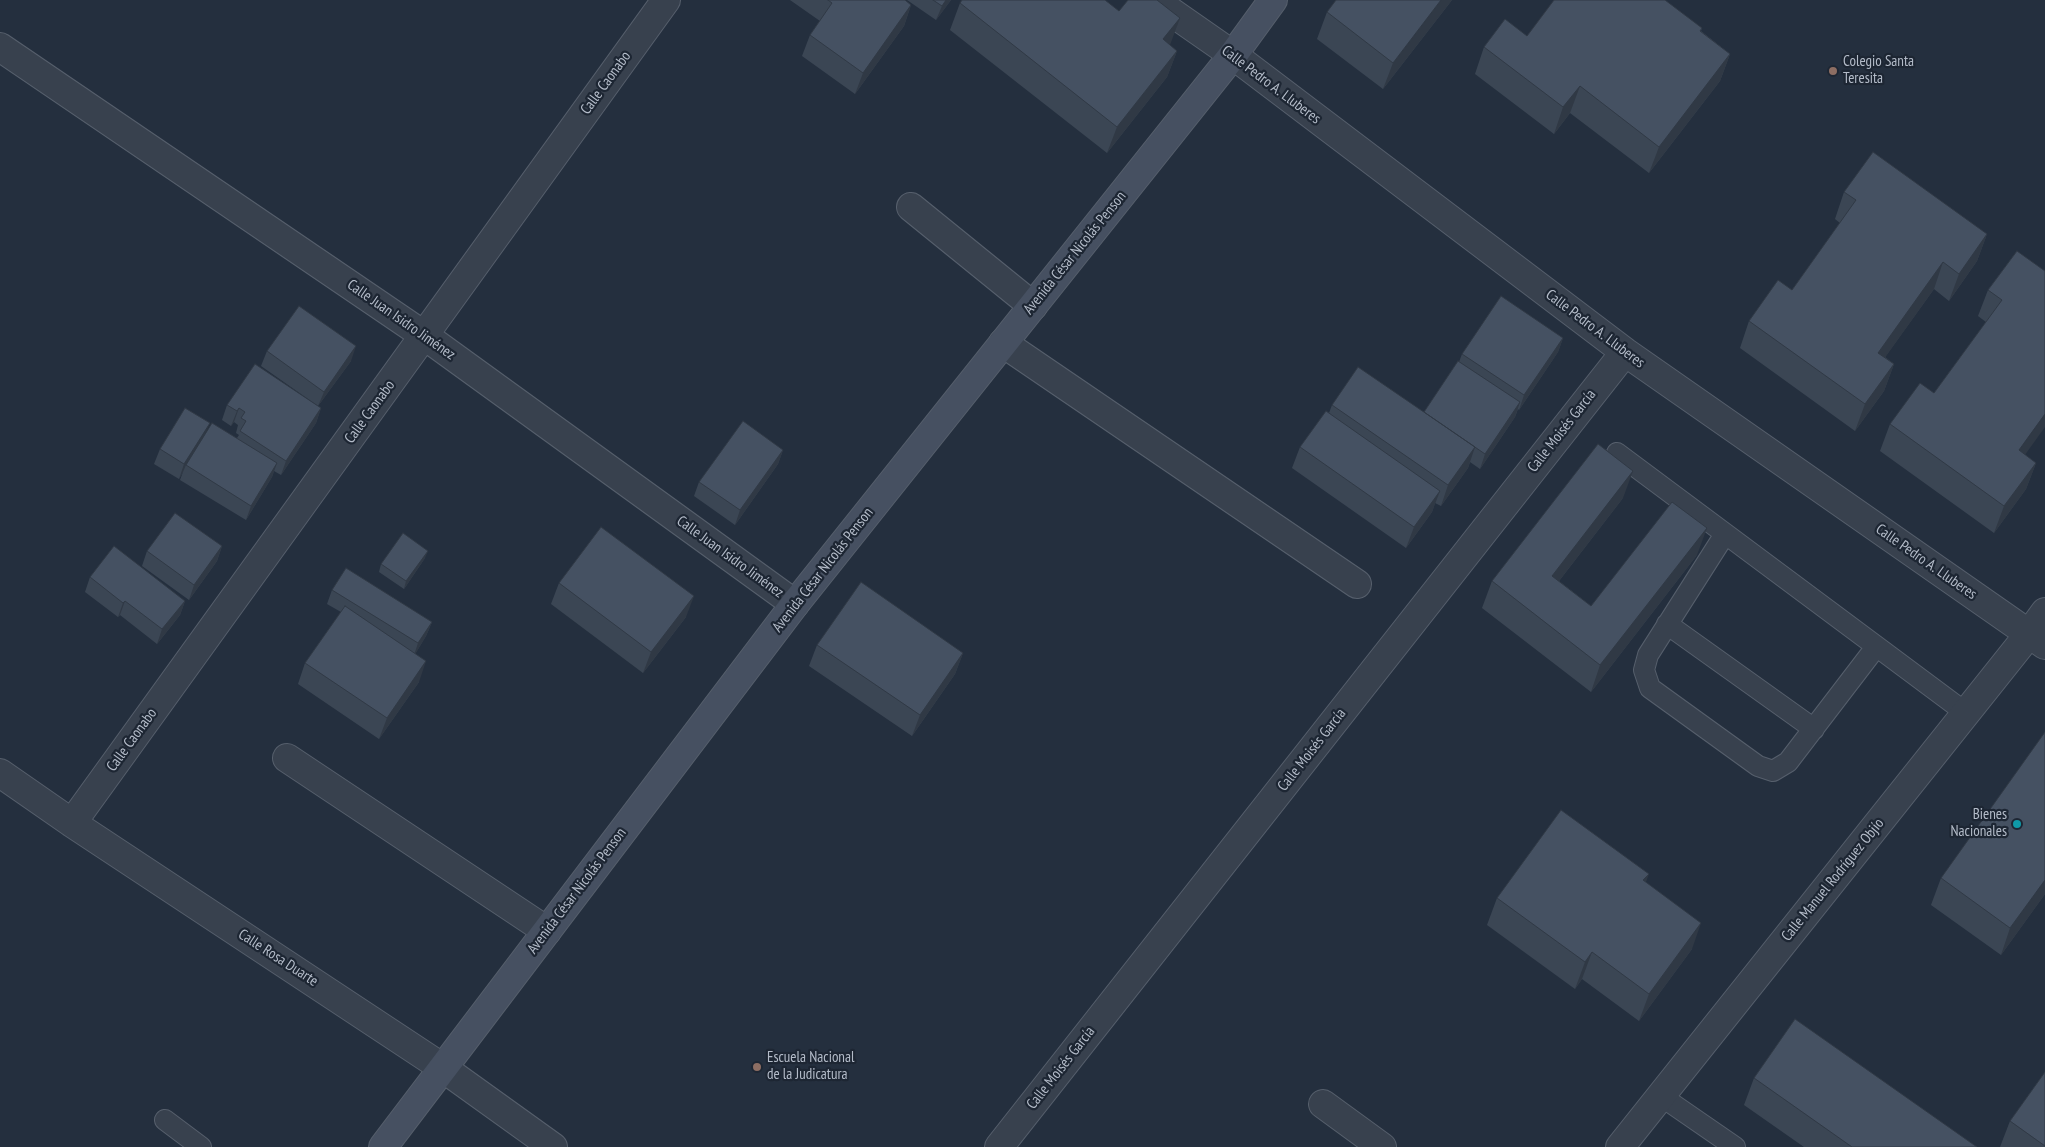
<!DOCTYPE html>
<meta charset="utf-8">
<style>
body{margin:0}
canvas{display:block;background:#242f3e}
</style>
<canvas width="2045" height="1147"></canvas>
<script>
const context = document.querySelector('canvas').getContext('2d');
context.lineJoin = 'round';
const toPath = rows => new Path2D(rows.map(r => 'M' + r).join(''));
function stroke(path, color, width, dash) { context.strokeStyle = color; context.lineWidth = width; context.lineCap = dash ? 'butt' : 'round'; context.setLineDash(dash || []); context.stroke(path); }
function paint(path, color) { context.fillStyle = color; context.fill(path, 'evenodd'); }
function label(font, color, halo, rows, align = 'center') {
  context.font = font + ' "PT Sans Narrow",sans-serif'; context.lineWidth = 4.5; context.setLineDash([]); context.textBaseline = 'middle'; context.strokeStyle = halo; context.fillStyle = color; for (const [text, x, y, turn = 0] of rows) {
    context.save(); context.translate(x, y); context.rotate((+turn || 0) * Math.PI / 180); context.textAlign = isNaN(turn) ? turn : align; if (halo) context.strokeText(text, 0, 0); context.fillText(text, 0, 0); context.restore();
  }
}
const service = toPath([
 [1617,453,1966,713],
 [1725,534,1648,655,1644,670,1650,688,1758,766,1773,771,1788,762,1876,647],
 [1667,624,1814,729],
 [1661,1096,1735,1147],
 [165,1120,201,1147]
]);
const minor = toPath([
 [1154,0,1233,55,1625,352,2045,645],
 [0,47,425,336,795,604],
 [911,207,1033,306],
 [1003,343,1357,584],
 [287,758,547,931],
 [0,773,72,823,443,1068,553,1147],
 [72,823,666,0],
 [1323,1104,1382,1147],
 [999,1147,1625,352],
 [1620,1147,2029,634,2045,612]
]);
const secondary = toPath([
 [383,1147,795,604,1233,55,1273,0]
]);
stroke(service, '#565f6c', 22);
stroke(minor, '#565f6c', 30);
stroke(secondary, '#565f6c', 30);
stroke(service, '#38414e', 20);
stroke(minor, '#38414e', 28);
stroke(secondary, '#465061', 28);
paint(toPath([
 [790,0,905,0,911,5,904,26,855,94,802,56,810,35,820,21],
 [907,0,951,0,936,20],
 [1452,0,1383,89,1317,39,1327,12],
 [960,3,1119,11,1177,51,1167,77,1107,153,950,30],
 [1702,28,1701,31,1730,54,1720,81,1649,173,1570,113,1554,134,1475,74,1484,47],
 [1844,192,1987,234,1977,261,1949,301,1934,289,1885,357,1894,364,1884,391,1855,431,1740,348,1749,321,1792,290,1840,223,1835,219],
 [2017,251,2025,455,2036,463,2026,489,1994,533,1880,451,1890,424,1934,393,1986,322,1978,316,1988,290],
 [1563,338,1558,352,1519,410,1518,409,1515,417,1480,469,1470,462,1468,468,1441,506,1435,503,1432,512,1406,548,1292,468,1300,447,1329,413,1332,405,1424,412,1459,362,1462,354],
 [267,351,351,361,318,406,261,366],
 [227,405,321,408,316,423,281,475,274,471,272,477,246,520,180,480,183,472,179,479,154,464,160,449,206,433,237,438,239,435,236,433,238,425,234,422,231,426,222,420],
 [783,450,778,464,735,525,694,496,699,482],
 [1623,498,1559,581,1591,606,1697,555,1591,692,1482,608,1492,581],
 [222,546,217,561,189,600,142,566,147,551],
 [425,558,404,589,379,572,381,564],
 [90,577,185,601,180,615,157,644,120,615,118,617,85,592],
 [559,583,686,617,643,673,551,604],
 [332,590,432,622,426,636,415,654,419,682,379,739,298,684,305,663,341,612,327,604],
 [817,645,963,653,955,674,912,736,809,666],
 [1941,878,2045,894,2001,955,1931,905],
 [1646,882,1692,949,1639,1021,1582,979,1575,989,1487,925,1497,898],
 [2045,1072,2045,1147,2000,1147,2010,1121],
 [1754,1078,1977,1147,1804,1147,1744,1105]
]), '#3b4654');
paint(toPath([
 [946,0,951,0,936,20,942,6],
 [1441,0,1452,0,1383,89,1393,63],
 [911,5,904,26,855,94,863,73],
 [1180,18,1170,45,1163,39],
 [1177,51,1167,77,1107,153,1117,127],
 [1730,54,1720,81,1649,173,1659,147],
 [1580,86,1570,113,1554,134,1563,107],
 [1987,234,1977,261,1949,301,1959,274],
 [1943,262,1934,289,1869,380,1878,353],
 [1563,338,1558,352,1519,410,1524,395],
 [356,346,351,361,318,406,324,392],
 [1894,364,1884,391,1855,431,1865,404],
 [1520,402,1515,417,1480,469,1485,454],
 [239,408,234,422,231,426,237,411],
 [321,408,316,423,281,475,286,461],
 [2045,414,2045,427,2009,477,2019,450],
 [210,423,204,437,186,465,183,472,179,479,184,464],
 [1475,447,1468,468,1441,506,1448,485],
 [783,450,778,464,735,525,740,510],
 [277,463,272,477,246,520,251,506],
 [2036,463,2026,489,1994,533,2004,506],
 [1633,471,1623,498,1542,603,1552,576],
 [1440,491,1432,512,1406,548,1414,527],
 [1707,528,1697,555,1591,692,1600,665],
 [222,546,217,561,189,600,194,585],
 [428,551,425,558,404,589,406,581],
 [694,596,686,617,643,673,651,652],
 [125,601,120,615,118,617,123,603],
 [185,601,180,615,157,644,162,629],
 [432,622,426,636,413,658,418,643],
 [963,653,955,674,912,736,920,715],
 [426,661,419,682,379,739,387,718],
 [1649,874,1639,900,1643,880],
 [2045,880,2045,894,2001,955,2010,928],
 [1701,923,1692,949,1639,1021,1649,994],
 [1592,952,1582,979,1575,989,1585,962]
]), '#303945');
const building = toPath([
 [828,0,905,0,911,5,863,73,810,35,832,3,828,0],
 [933,0,946,0,942,6,933,0],
 [962,0,1105,0,1119,11,1128,0,1157,0,1180,18,1163,39,1177,51,1117,127,960,3,962,0],
 [1336,0,1441,0,1393,63,1327,12,1336,0],
 [1554,0,1665,0,1702,28,1700,31,1730,54,1659,147,1580,86,1563,107,1484,47,1505,19,1527,36,1554,0],
 [1873,152,1987,234,1959,274,1943,262,1878,353,1894,364,1865,404,1749,321,1778,280,1792,290,1856,200,1844,192,1873,152],
 [2017,251,2045,271,2045,414,2019,450,2036,463,2004,506,1890,424,1920,383,1934,393,2002,300,1988,290,2017,251],
 [1501,296,1563,338,1524,395,1462,354,1501,296],
 [299,306,356,346,324,392,267,351,299,306],
 [1458,361,1520,402,1485,454,1424,412,1458,361],
 [255,364,321,408,286,461,240,431,246,421,241,418,245,412,239,408,237,411,227,405,255,364],
 [1358,367,1475,447,1448,485,1332,405,1358,367],
 [185,408,210,423,184,464,160,449,185,408],
 [1326,411,1440,491,1414,527,1300,447,1326,411],
 [743,421,783,450,740,510,699,482,743,421],
 [212,423,277,463,251,506,186,465,212,423],
 [1598,444,1633,471,1552,576,1591,606,1672,502,1707,528,1600,665,1492,581,1598,444],
 [175,513,222,546,194,585,147,551,175,513],
 [601,527,694,596,651,652,559,583,601,527],
 [403,533,428,551,406,581,381,564,403,533],
 [114,546,185,601,162,629,125,601,123,603,90,577,114,546],
 [346,568,432,622,418,643,332,590,346,568],
 [861,582,963,653,920,715,817,645,861,582],
 [345,606,426,661,387,718,305,663,345,606],
 [2045,732,2045,880,2010,928,1941,878,2045,732],
 [1561,810,1649,874,1643,880,1701,923,1649,994,1592,952,1585,962,1497,898,1561,810],
 [1795,1019,1977,1147,1852,1147,1754,1078,1795,1019],
 [2045,1072,2045,1146,2010,1121,2045,1072]
]);
paint(building, '#455162');
stroke(building, '#303945', 1);
for (const [x, y, r, color] of [
 [1833,71,5,"#8d6e63"],
 [2017,824,5,"#0f9aa8"],
 [757,1067,5,"#8d6e63"]
]) { const dot = new Path2D(); dot.arc(x, y, r, 0, 2 * Math.PI); context.fillStyle = color; context.fill(dot); stroke(dot, '#1d2633', 2); }
label('15px', '#b4bcc9', '#1d2633', [
 ["Colegio Santa",1843,62],
 ["Teresita",1843,79],
 ["Bienes",2007,815,"right"],
 ["Nacionales",2007,832,"right"],
 ["Escuela Nacional",767,1058],
 ["de la Judicatura",767,1075]
], 'left');
label('15px', '#b4bcc9', '#1d2633', [
 ["Calle Caonabo",606,83,-54],
 ["Calle Pedro A. Lluberes",1271,85,37],
 ["Avenida César Nicolás Penson",1075,253,-51],
 ["Calle Juan Isidro Jiménez",401,320,35],
 ["Calle Pedro A. Lluberes",1595,329,37],
 ["Calle Caonabo",370,412,-54],
 ["Calle Moisés García",1562,431,-52],
 ["Calle Juan Isidro Jiménez",730,557,36],
 ["Calle Pedro A. Lluberes",1926,562,35],
 ["Avenida César Nicolás Penson",823,570,-52],
 ["Calle Caonabo",132,740,-54],
 ["Calle Moisés García",1312,750,-52],
 ["Calle Manuel Rodríguez Objío",1833,880,-51],
 ["Avenida César Nicolás Penson",577,891,-53],
 ["Calle Rosa Duarte",278,958,33],
 ["Calle Moisés García",1061,1068,-52]
]);
</script>
